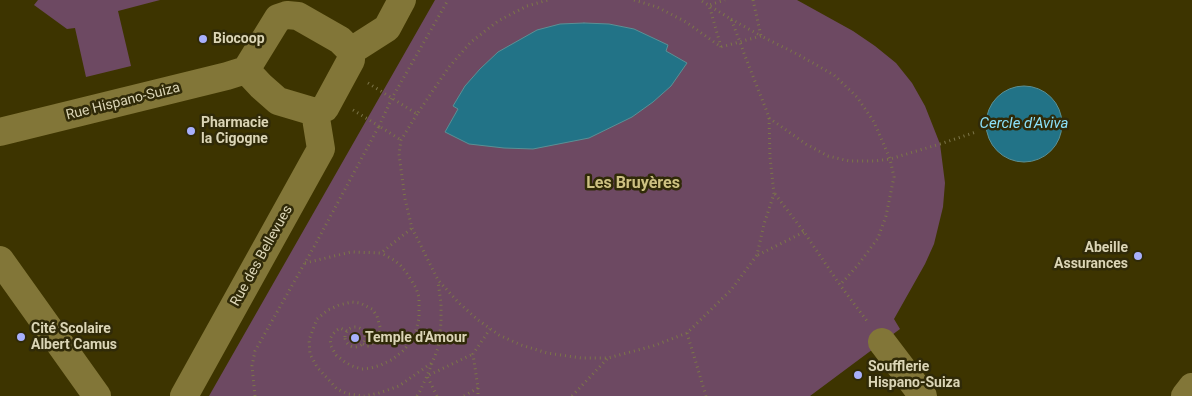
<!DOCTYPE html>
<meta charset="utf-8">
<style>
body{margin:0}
canvas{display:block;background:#3d3400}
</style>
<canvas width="1192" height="396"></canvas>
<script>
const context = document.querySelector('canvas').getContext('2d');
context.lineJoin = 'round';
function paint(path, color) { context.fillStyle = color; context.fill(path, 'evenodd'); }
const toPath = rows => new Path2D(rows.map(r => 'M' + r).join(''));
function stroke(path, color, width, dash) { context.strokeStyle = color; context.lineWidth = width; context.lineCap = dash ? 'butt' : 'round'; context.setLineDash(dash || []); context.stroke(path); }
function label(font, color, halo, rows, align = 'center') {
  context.font = font + ' Roboto,sans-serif'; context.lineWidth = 5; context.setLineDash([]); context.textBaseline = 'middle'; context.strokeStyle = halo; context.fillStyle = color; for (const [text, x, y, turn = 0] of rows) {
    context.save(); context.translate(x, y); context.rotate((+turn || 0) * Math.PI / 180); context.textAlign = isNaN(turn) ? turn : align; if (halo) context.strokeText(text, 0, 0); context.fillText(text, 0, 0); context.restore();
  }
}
paint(toPath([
 [38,0,160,0,118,11,131,66,86,77,75,28,67,29,34,5],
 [435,0,797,0,853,31,875,46,896,63,912,83,925,106,940,144,945,183,943,207,934,244,925,264,894,319,900,329,810,396,209,396]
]), '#6d4962');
const water = toPath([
 [584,23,609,24,634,29,668,45,666,51,687,63,671,86,653,102,632,117,589,138,533,149,504,148,469,144,445,132,458,109,453,106,465,86,480,69,498,52,537,30,560,24,584,23],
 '986 124a38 38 0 1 1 76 0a38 38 0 1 1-76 0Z'
]);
paint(water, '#227387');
stroke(water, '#5a9095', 1);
stroke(toPath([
 [634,0,657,7,686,22,721,47,761,36],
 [753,0,761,36,797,54,834,75,857,97,874,122,890,159,894,177,886,216,878,238,858,265,840,285],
 [731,19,761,36],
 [721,47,709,5,725,0],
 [368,83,417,114,449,67,471,42,498,21,527,6,548,0],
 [353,110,379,126,392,98,448,0],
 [417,114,401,140,399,154,405,199,412,228,438,280,458,302,478,320,499,335,521,345,547,353,581,358,608,358,653,346,687,333,731,290,757,255,764,224,774,194,770,157,769,117,745,56,740,42,731,19,700,0],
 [769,118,806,144,828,156,849,161,875,161,890,159,940,144,976,132],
 [775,194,804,232,840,285,867,321],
 [758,255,804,232],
 [305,263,351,252,381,253,412,228],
 '345 337a10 10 0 1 1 20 0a10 10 0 1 1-20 0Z',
 [347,331,340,328,337,330,333,334,330,339,331,346,336,355,345,362,352,366,362,369,371,368,381,365,393,359,404,350,411,341,416,330,419,319,419,297,416,288,406,272,401,266,394,260,381,253],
 [687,333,706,396],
 [363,344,367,346,370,346,379,336,380,327,377,316,372,309,360,303,352,302,339,305,328,310,317,319,309,340,310,354,317,367,337,389,348,394,364,396,379,393,399,386,433,362],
 [478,388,478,396],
 [255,396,252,366,255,351,315,245,379,126,401,140],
 [417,396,420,391,427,376,438,348,441,323,441,304,438,281],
 [437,396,427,376,473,354],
 [464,396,478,388,473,354,490,329],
 [572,396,608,358]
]), '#7c7549', 3, [1, 4]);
stroke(toPath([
 [287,15,298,16,340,40,351,51,351,60,325,108,315,112,278,101,261,86,246,70,278,18,287,15],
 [351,51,387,28,402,0],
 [0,132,227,76,246,70],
 [0,260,97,396],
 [882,342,923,396],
 [184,396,321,149,315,112],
 [1185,396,1192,387]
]), '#827638', 28);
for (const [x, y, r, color] of [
 [203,39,5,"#a8b0fc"],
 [191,131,5,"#a8b0fc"],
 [1138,256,5,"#a8b0fc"],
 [21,337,5,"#a8b0fc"],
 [355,338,5,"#a8b0fc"],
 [858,375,5,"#a8b0fc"]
]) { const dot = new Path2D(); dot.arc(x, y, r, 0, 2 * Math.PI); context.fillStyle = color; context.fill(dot); stroke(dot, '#302a08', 2); }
label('bold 14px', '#dbd5b6', '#302a08', [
 ["Biocoop",213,39],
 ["Pharmacie",201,123],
 ["la Cigogne",201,139],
 ["Abeille",1128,248,"right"],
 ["Assurances",1128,264,"right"],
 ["Cité Scolaire",31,329],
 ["Albert Camus",31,345],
 ["Temple d'Amour",365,338],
 ["Soufflerie",868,367],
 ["Hispano-Suiza",868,383]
], 'left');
label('14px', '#dbd5b6', '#302a08', [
 ["Rue Hispano-Suiza",123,102,-14],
 ["Rue des Bellevues",262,256,-61]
]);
label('italic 15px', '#8be0f9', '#302a08', [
 ["Cercle d'Aviva",1024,124]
]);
label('bold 16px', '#cdc182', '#302a08', [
 ["Les Bruyères",633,184]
]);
</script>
